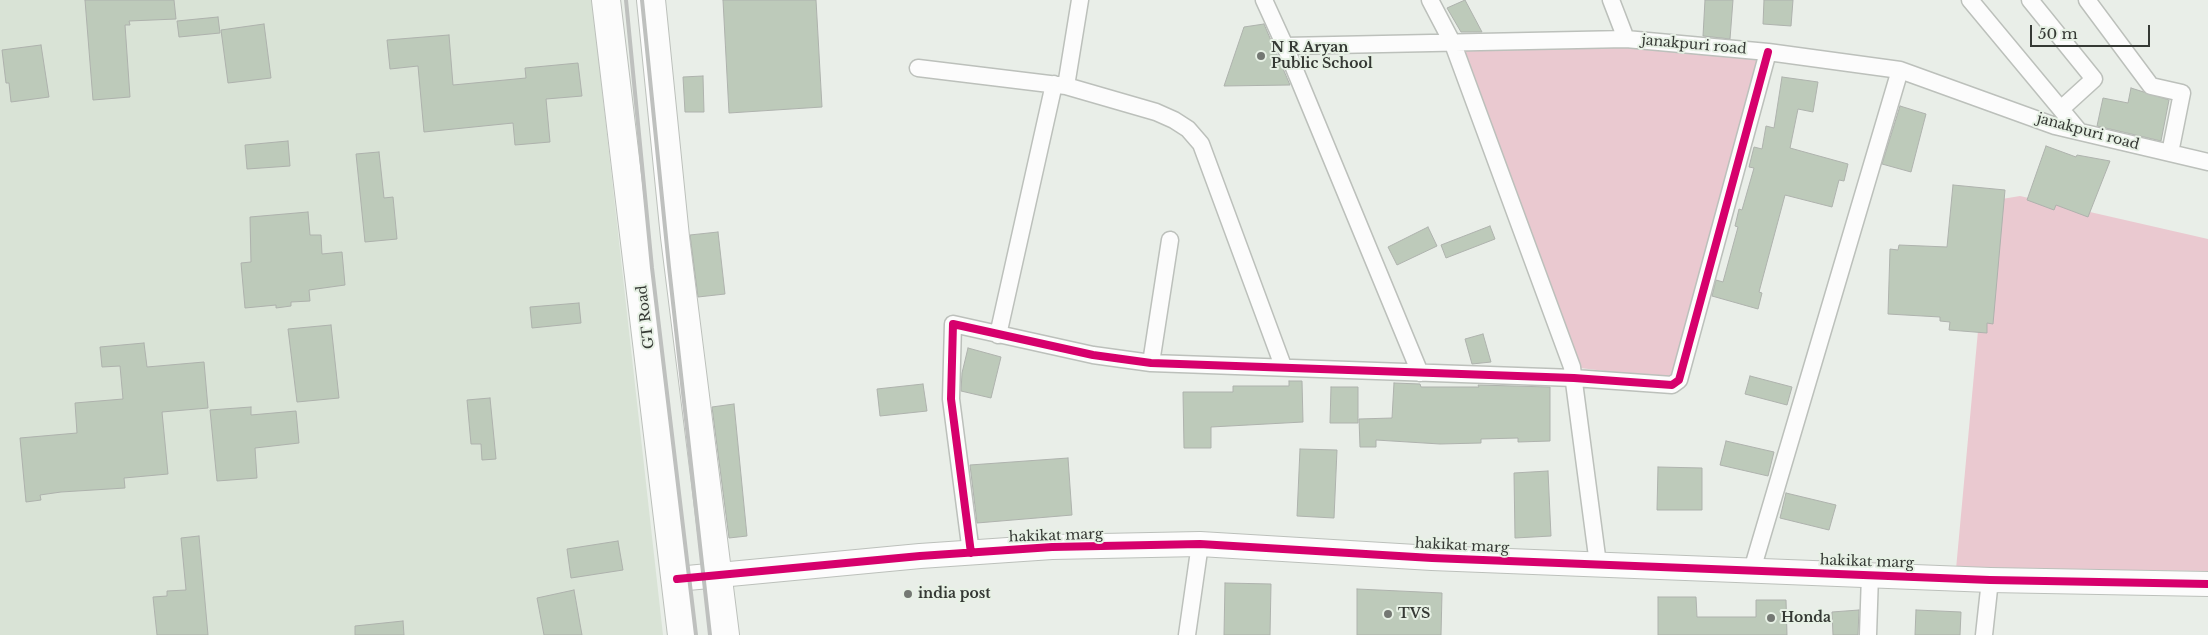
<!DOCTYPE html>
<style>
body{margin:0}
#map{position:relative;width:2208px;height:635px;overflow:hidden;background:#e9eee8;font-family:"Libre Baskerville",serif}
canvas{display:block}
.scale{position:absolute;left:2030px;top:25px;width:120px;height:22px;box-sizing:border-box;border:2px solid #353934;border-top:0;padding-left:6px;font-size:15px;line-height:18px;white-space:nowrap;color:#353934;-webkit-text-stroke:4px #e7f1e5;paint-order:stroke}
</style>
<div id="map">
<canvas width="2208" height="635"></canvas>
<div class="scale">50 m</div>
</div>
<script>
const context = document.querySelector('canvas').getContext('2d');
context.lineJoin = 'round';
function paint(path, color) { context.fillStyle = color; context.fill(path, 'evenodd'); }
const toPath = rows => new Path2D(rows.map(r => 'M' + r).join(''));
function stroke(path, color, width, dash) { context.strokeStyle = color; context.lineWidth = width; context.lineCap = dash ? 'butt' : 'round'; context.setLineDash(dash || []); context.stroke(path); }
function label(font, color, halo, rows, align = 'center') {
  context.font = font + ' "Libre Baskerville",serif'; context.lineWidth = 4; context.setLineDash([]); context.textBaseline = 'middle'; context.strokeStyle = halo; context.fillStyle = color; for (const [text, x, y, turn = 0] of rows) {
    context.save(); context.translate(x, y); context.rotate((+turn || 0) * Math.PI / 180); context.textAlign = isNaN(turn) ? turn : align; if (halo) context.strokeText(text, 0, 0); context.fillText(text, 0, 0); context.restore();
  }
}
paint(toPath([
 [0,0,592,0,663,635,0,635]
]), '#d9e3d6');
paint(toPath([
 [1626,39,1768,52,1679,380,1572,367,1453,44],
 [2020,196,2208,239,2208,571,1956,569,1990,201]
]), '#eac9d0');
const building = toPath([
 [85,0,174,0,176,19,129,21,130,25,125,25,130,97,93,100,85,0],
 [723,0,816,0,822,107,729,113,723,0],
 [1465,0,1482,32,1461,32,1447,8,1465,0],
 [1705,0,1733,0,1730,39,1703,36,1705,0],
 [1764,0,1793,0,1791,26,1763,24,1764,0],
 [218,17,220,33,179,37,177,21,218,17],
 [264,24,271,78,228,83,221,30,264,24],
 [1264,24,1290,85,1224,86,1244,27,1264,24],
 [449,35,453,85,526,78,525,68,578,63,582,96,546,99,550,142,515,145,513,123,424,132,418,66,390,69,387,40,449,35],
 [41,45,49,97,11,102,9,83,6,83,2,50,41,45],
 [703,76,704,112,685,112,683,77,703,76],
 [1782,77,1818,82,1813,112,1798,109,1790,148,1848,164,1844,181,1839,180,1832,207,1785,195,1759,292,1762,293,1758,309,1712,296,1716,280,1723,282,1738,227,1735,226,1739,209,1742,210,1754,168,1749,167,1754,147,1762,149,1766,126,1774,128,1782,77],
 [2131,88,2169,100,2161,141,2097,126,2103,98,2128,103,2131,88],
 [1900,106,1926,114,1911,172,1882,164,1900,106],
 [288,141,290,166,247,169,245,145,288,141],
 [2046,146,2076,157,2077,155,2110,161,2088,217,2056,205,2054,210,2027,200,2046,146],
 [379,152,384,198,393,197,397,239,365,242,356,154,379,152],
 [1953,185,2005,190,1993,324,1987,323,1987,333,1949,330,1950,322,1940,321,1940,317,1888,314,1890,249,1898,250,1899,245,1947,247,1953,185],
 [308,212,310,235,321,235,322,254,342,252,345,285,309,290,310,301,291,302,291,306,276,308,276,305,245,308,241,263,251,262,250,217,308,212],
 [1490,226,1495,239,1446,258,1441,245,1490,226],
 [1428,227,1437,246,1397,265,1388,247,1428,227],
 [718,232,725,294,698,297,690,235,718,232],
 [579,303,581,323,532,328,530,307,579,303],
 [331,325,339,398,297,402,288,329,331,325],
 [1483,334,1491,362,1472,364,1465,339,1483,334],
 [144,343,147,367,204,362,208,408,162,412,168,474,124,478,125,488,61,492,40,495,41,500,26,502,20,438,77,433,75,403,123,399,120,366,102,367,100,347,144,343],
 [968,348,1001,357,991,398,961,391,962,373,968,348],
 [1750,376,1792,387,1787,405,1745,394,1750,376],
 [1289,381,1302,381,1303,422,1211,427,1211,448,1184,448,1183,392,1233,392,1233,386,1289,386,1289,381],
 [1394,383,1420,384,1421,387,1479,387,1478,385,1550,387,1550,441,1518,442,1518,438,1481,439,1481,443,1440,444,1376,440,1376,447,1360,447,1359,419,1392,418,1394,383],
 [923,384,927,411,880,416,877,389,923,384],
 [1331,387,1358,387,1358,423,1330,423,1331,387],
 [490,398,496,459,482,460,481,444,471,444,467,400,490,398],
 [734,404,747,536,729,538,712,407,734,404],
 [251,407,251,415,296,411,299,443,255,448,257,478,217,481,210,410,251,407],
 [1726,441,1774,452,1768,476,1720,465,1726,441],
 [1300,449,1337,450,1334,518,1297,516,1300,449],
 [1068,458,1072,515,977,523,970,465,1068,458],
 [1658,467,1702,468,1702,510,1657,510,1658,467],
 [1548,471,1551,536,1515,538,1514,473,1548,471],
 [1786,493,1836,505,1829,530,1780,518,1786,493],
 [199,536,208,635,157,635,153,597,167,596,167,591,186,590,181,538,199,536],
 [618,541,623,570,571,578,567,549,618,541],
 [1225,583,1271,584,1270,635,1224,635,1225,583],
 [1357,589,1442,593,1441,635,1357,635,1357,589],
 [574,590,582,635,544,635,537,598,574,590],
 [1658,597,1696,597,1697,617,1756,617,1756,600,1786,600,1787,635,1658,635,1658,597],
 [1859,610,1858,635,1833,635,1832,612,1859,610],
 [1916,610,1961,612,1960,635,1915,635,1916,610],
 [403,621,404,635,355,635,355,626,403,621]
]);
paint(building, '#bdcaba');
stroke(building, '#aeb2ad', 1);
const street = toPath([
 [1264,0,1285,46,1420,373],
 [1430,0,1453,44,1572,367,1598,564],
 [1611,0,1626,39],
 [1970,0,2079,131],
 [2030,0,2094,79,2061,109],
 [2087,0,2151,86,2182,93,2170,153],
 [1285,46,1626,39,1768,52,1900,70,2055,126,2208,162],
 [918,68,1066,86,1156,112,1174,120,1188,129,1201,144,1283,366],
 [1066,86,1080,0],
 [998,335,1054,84],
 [1151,363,1170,240],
 [971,553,951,399,953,324,1093,355,1151,363,1574,378,1672,385,1679,380,1768,52],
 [1752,570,1900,70],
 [1187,635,1200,544],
 [1868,635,1870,575],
 [1984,635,1990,580]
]);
const secondary = toPath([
 [677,579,920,556,1052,547,1200,544,1432,558,1990,580,2208,584]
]);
const highway = toPath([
 [606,0,682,635],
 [651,0,675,237,725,635]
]);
stroke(street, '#bcc0bb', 19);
stroke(secondary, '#bcc0bb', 26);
stroke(highway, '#bcc0bb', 30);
stroke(street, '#fcfcfc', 16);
stroke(secondary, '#fcfcfc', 24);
stroke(highway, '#fcfcfc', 28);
stroke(toPath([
 [626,0,652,268,696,635],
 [642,0,669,267,710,635]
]), '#bec0be', 4);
stroke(toPath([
 [971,553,951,399,953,324,1093,355,1151,363,1574,378,1672,385,1679,380,1768,52],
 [677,579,920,556,1052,547,1200,544,1432,558,1990,580,2208,584]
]), '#d6006c', 8);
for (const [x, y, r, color] of [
 [1261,56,5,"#747873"],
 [908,594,5,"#747873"],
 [1388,614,5,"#747873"],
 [1771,618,5,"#747873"]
]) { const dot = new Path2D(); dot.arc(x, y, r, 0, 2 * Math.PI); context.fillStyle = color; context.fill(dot); stroke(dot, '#e7f1e5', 2); }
label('14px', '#353934', '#e7f1e5', [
 ["janakpuri road",1694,45,5],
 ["janakpuri road",2088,132,15],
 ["GT Road",646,317,-97],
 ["hakikat marg",1056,536,-2],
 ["hakikat marg",1462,546,3],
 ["hakikat marg",1867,562,2]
]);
label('bold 14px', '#353934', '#e7f1e5', [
 ["N R Aryan",1271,48],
 ["Public School",1271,64],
 ["india post",918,594],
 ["TVS",1398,614],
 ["Honda",1781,618]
], 'left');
</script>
